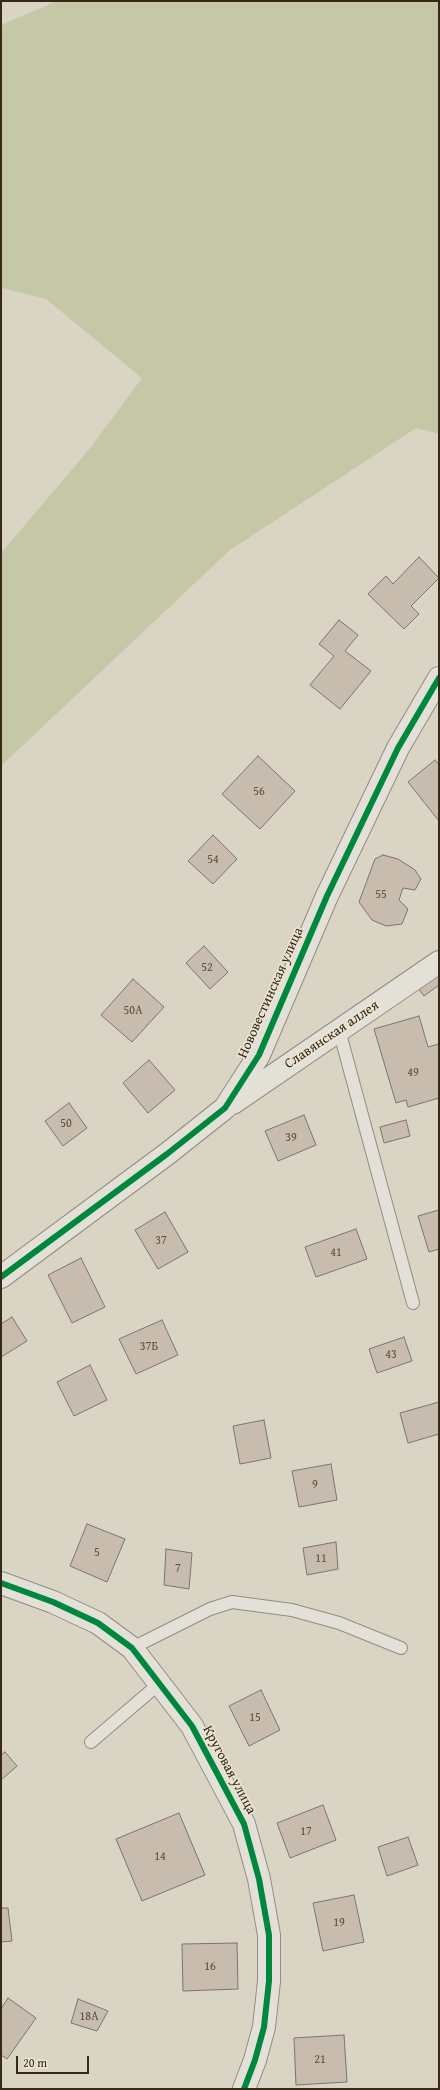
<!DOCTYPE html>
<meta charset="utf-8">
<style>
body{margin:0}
#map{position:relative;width:440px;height:2090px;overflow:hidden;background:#dad4c4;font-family:"Gentium Book Plus",serif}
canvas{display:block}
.frame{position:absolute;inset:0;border:2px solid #372818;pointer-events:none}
.scale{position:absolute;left:16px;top:2056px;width:73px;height:18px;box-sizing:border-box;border:2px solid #372818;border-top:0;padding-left:5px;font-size:12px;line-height:14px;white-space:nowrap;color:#372818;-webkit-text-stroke:3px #ede5d3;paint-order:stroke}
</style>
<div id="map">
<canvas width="440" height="2090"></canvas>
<div class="frame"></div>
<div class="scale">20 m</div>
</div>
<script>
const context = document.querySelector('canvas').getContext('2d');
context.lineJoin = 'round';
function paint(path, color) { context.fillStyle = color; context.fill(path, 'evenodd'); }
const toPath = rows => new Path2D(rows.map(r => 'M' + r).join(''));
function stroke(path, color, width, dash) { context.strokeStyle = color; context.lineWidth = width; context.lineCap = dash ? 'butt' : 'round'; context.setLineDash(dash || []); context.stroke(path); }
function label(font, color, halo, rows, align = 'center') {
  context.font = font + ' "Gentium Book Plus",serif'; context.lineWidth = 3; context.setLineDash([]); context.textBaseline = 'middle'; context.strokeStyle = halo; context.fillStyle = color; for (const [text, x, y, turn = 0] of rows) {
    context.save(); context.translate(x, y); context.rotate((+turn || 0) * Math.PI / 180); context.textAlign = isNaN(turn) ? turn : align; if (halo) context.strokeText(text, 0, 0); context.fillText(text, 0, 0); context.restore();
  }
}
paint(toPath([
 [57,1,439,1,439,434,416,428,230,550,1,766,1,553,91,447,142,378,46,299,1,288,1,25]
]), '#c5c8a7');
const building = toPath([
 [419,557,439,578,411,606,419,614,404,629,368,594,386,576,393,584,419,557],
 [339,620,358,635,345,651,371,671,340,709,310,685,334,656,319,644,339,620],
 [258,756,295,791,260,829,222,794,258,756],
 [435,760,439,765,439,821,408,782,435,760],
 [213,835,237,859,213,884,188,861,213,835],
 [383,855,398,859,415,870,421,879,415,890,403,888,399,900,408,909,402,924,386,926,372,920,359,902,375,859,383,855],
 [204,946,228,972,210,989,186,963,204,946],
 [439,974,439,985,424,996,415,984,439,974],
 [133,979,164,1007,132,1042,101,1015,133,979],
 [419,1016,428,1047,439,1044,439,1098,408,1107,406,1100,396,1103,374,1029,419,1016],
 [149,1060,175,1090,148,1113,123,1083,149,1060],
 [69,1103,87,1128,63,1146,45,1121,69,1103],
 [304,1115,316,1145,278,1161,265,1131,304,1115],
 [406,1120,410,1136,384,1143,380,1127,406,1120],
 [439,1210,439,1249,429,1252,418,1216,439,1210],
 [165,1212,188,1252,158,1269,135,1230,165,1212],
 [356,1229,367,1259,316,1277,305,1247,356,1229],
 [81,1258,105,1307,72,1323,48,1275,81,1258],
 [12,1317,27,1341,1,1357,1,1324,12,1317],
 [162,1320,178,1355,136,1374,119,1339,162,1320],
 [404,1337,412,1361,377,1373,369,1349,404,1337],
 [90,1365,107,1400,74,1416,57,1382,90,1365],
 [439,1402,439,1434,408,1443,400,1413,439,1402],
 [264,1420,271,1458,240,1464,233,1426,264,1420],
 [331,1464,337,1500,299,1507,292,1471,331,1464],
 [87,1524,125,1539,107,1582,70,1566,87,1524],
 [336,1542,338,1569,307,1575,303,1548,336,1542],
 [166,1549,192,1553,189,1589,164,1585,166,1549],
 [261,1690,280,1730,249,1746,229,1706,261,1690],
 [5,1752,17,1766,1,1780,1,1755,5,1752],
 [323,1805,336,1840,290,1858,277,1823,323,1805],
 [179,1813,205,1875,142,1901,116,1839,179,1813],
 [408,1837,418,1865,387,1876,378,1847,408,1837],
 [354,1895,364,1942,323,1951,313,1903,354,1895],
 [1,1908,8,1908,12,1941,1,1942,1,1908],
 [237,1943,238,1989,183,1991,182,1944,237,1943],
 [8,1998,36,2018,7,2059,1,2055,1,2009,8,1998],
 [78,1999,108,2011,97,2031,71,2023,78,1999],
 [344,2035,347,2082,296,2085,294,2038,344,2035]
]);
paint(building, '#c8bcaf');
stroke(building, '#7b756b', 1);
const lane = toPath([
 [339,1030,413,1303],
 [132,1648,210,1609,232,1602,292,1610,339,1623,401,1648],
 [91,1742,160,1683]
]);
const street = toPath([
 [233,1103,439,962],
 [1,1277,167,1154,225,1108,259,1055,327,896,398,748,439,678],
 [1,1583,53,1602,98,1623,132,1648,192,1726,244,1824,259,1879,269,1935,269,1981,264,2027,255,2060,244,2089]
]);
stroke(lane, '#928c82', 14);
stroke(street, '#928c82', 24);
stroke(lane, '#e3e0d8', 12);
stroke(street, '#e3e0d8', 22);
stroke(toPath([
 [1,1277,167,1154,225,1108,259,1055,327,896,398,748,439,678],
 [1,1583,53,1602,98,1623,132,1648,192,1726,244,1824,259,1879,269,1935,269,1981,264,2027,255,2060,244,2089]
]), '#00873e', 6);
label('12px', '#5c4e3e', null, [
 ["56",259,792],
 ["54",213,860],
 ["55",381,895],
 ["52",207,968],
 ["50А",133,1011],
 ["49",413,1073],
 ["50",66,1124],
 ["39",291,1138],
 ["37",161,1241],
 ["41",336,1253],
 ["37Б",149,1347],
 ["43",391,1355],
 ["9",315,1485],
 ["5",97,1553],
 ["11",321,1559],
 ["7",178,1569],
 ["15",255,1718],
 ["17",306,1832],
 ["14",160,1857],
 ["19",339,1923],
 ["16",210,1967],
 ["18А",89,2017],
 ["21",320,2060]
]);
label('14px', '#372818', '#ede5d3', [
 ["Нововестинская улица",271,993,-66],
 ["Славянская аллея",332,1035,-34],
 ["Круговая улица",229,1770,62]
]);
</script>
